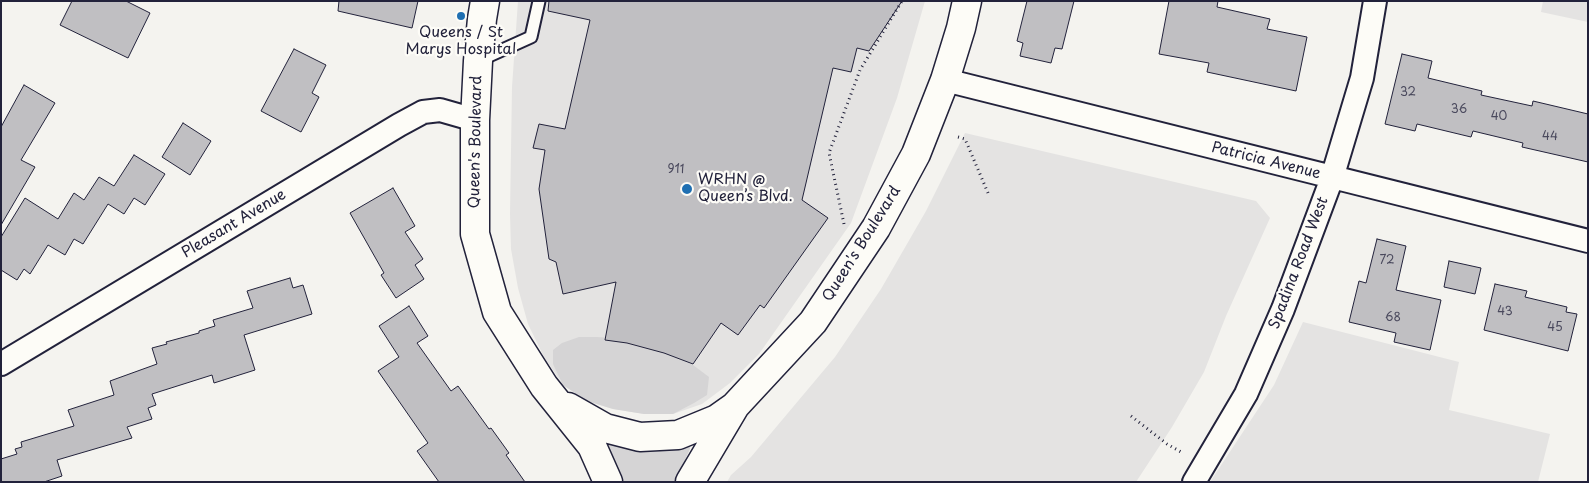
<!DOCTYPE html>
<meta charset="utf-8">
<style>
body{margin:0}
#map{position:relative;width:1589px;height:483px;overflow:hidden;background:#f4f3ef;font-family:"Playpen Sans",sans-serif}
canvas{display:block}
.frame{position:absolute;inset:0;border:2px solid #22223b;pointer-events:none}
</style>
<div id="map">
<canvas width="1589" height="483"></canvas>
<div class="frame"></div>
</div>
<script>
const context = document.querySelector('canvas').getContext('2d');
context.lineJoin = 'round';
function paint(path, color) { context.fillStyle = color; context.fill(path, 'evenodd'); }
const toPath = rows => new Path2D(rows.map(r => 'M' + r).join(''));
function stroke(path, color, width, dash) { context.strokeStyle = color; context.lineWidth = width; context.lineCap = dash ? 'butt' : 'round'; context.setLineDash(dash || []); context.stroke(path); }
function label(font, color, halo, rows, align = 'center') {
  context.font = font + ' "Playpen Sans",sans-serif'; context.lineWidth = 4.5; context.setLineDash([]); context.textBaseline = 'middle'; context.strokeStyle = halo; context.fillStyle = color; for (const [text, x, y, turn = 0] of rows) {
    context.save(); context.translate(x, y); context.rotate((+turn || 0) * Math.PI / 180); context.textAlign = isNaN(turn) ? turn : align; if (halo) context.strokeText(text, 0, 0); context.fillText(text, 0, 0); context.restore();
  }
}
paint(toPath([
 [518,1,925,1,897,98,851,223,759,354,730,383,702,404,673,414,644,414,613,409,587,401,563,385,544,357,528,324,518,288,511,249,510,214,512,87],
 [1543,1,1588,1,1588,22,1541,12],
 [965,133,1256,201,1270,218,1226,316,1204,372,1172,427,1136,482,727,482,731,475,751,457,835,357,881,289,926,211],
 [1303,322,1459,362,1449,410,1550,434,1538,482,1210,482,1274,385]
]), '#e4e3e2');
paint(toPath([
 [579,337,597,337,627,339,665,352,693,365,709,377,707,395,694,403,673,414,644,414,613,409,587,401,563,385,553,364,553,350,562,343],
 [598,438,617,445,638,448,690,445,690,449,675,482,615,482]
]), '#d5d4d5');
const building = toPath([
 [72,1,126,1,150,13,128,58,60,25,72,1],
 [339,1,418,1,412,28,338,11,339,1],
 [549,1,902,1,869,51,857,48,851,72,833,68,802,200,828,218,764,308,760,305,738,335,721,323,693,364,664,353,627,343,605,340,616,282,563,294,556,262,549,259,539,189,545,150,533,148,539,124,565,129,590,20,548,11,549,1],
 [1027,1,1074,1,1062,49,1055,48,1051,63,1020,56,1023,43,1017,41,1027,1],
 [1169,1,1218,1,1217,7,1270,19,1267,29,1307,37,1296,91,1207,72,1209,63,1159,54,1169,1],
 [294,49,326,65,312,93,319,97,301,132,261,111,294,49],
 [1402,54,1432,61,1428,78,1482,91,1481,95,1532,106,1533,101,1588,114,1588,162,1522,147,1523,143,1473,131,1471,137,1417,124,1415,131,1385,124,1402,54],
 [24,85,55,103,21,160,35,167,1,225,1,127,24,85],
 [183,123,211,141,190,175,162,157,183,123],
 [134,155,165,174,145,205,134,198,124,214,108,204,83,244,74,239,65,255,48,245,30,274,24,269,17,280,1,270,1,237,25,198,58,219,74,193,84,200,99,177,114,186,134,155],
 [393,188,415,226,405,232,423,259,415,265,424,279,396,298,381,275,384,273,350,213,393,188],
 [1377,239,1406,246,1396,290,1441,300,1430,350,1394,342,1396,333,1349,322,1359,281,1366,283,1377,239],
 [1449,261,1481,268,1475,294,1444,287,1449,261],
 [290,278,293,288,303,285,312,314,244,335,255,370,214,383,212,375,152,394,156,405,148,408,152,419,127,427,132,438,57,460,62,476,44,482,1,482,1,459,17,454,15,449,22,447,21,442,74,426,68,410,114,395,110,381,157,364,152,348,167,344,166,342,199,333,199,331,215,326,213,320,253,308,247,291,290,278],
 [1495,284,1527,291,1525,297,1567,307,1566,312,1577,314,1568,351,1484,330,1495,284],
 [409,306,428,336,417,343,451,391,458,386,489,429,491,428,509,453,506,455,525,482,439,482,417,451,428,443,378,371,399,357,379,326,409,306]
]);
paint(building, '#c0bfc2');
stroke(building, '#22223b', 1);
const service = toPath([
 [480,60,531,37,539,1]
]);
const minor = toPath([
 [945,80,1588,241],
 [1,364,399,125,423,112,440,110,475,120],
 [1194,482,1246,394,1283,309,1332,178,1362,78,1375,1]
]);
const tertiary = toPath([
 [485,1,482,19,478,61,475,120,475,234,497,312,544,386,592,446,608,482],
 [568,407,605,428,640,437,678,435,717,419,734,407],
 [690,482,735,406,813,322,876,228,916,154,945,80,961,28,967,1]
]);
stroke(service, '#22223b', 15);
stroke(minor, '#22223b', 26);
stroke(tertiary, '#22223b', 31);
stroke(toPath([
 [958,137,965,139,988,193],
 [844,224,829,153,860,70,902,1],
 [1131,416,1167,444,1181,452]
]), '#22223b', 3, [1, 4]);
stroke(service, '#fdfcf7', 11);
stroke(minor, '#fdfcf7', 22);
stroke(tertiary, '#fdfcf7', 28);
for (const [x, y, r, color] of [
 [461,16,5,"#1f6fb2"],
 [687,189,6,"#1f6fb2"]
]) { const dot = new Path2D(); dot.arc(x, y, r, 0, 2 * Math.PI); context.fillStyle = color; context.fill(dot); stroke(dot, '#fdfcf7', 2); }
label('12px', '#4a495d', null, [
 ["32",1408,93],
 ["36",1459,110],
 ["40",1499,117],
 ["44",1550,137],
 ["911",676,170],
 ["72",1387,261],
 ["43",1505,312],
 ["68",1393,318],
 ["45",1555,328]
]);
label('15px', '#22223b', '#fdfcf7', [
 ["Queens / St",461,33],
 ["Marys Hospital",461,50],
 ["WRHN @",698,180,"left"],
 ["Queen’s Blvd.",698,197,"left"]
]);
label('15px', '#22223b', '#fdfcf7', [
 ["Queen's Boulevard",476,142,-89],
 ["Patricia Avenue",1266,161,14],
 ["Pleasant Avenue",234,224,-31],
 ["Queen's Boulevard",862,244,-58],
 ["Spadina Road West",1299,263,-69]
]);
</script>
